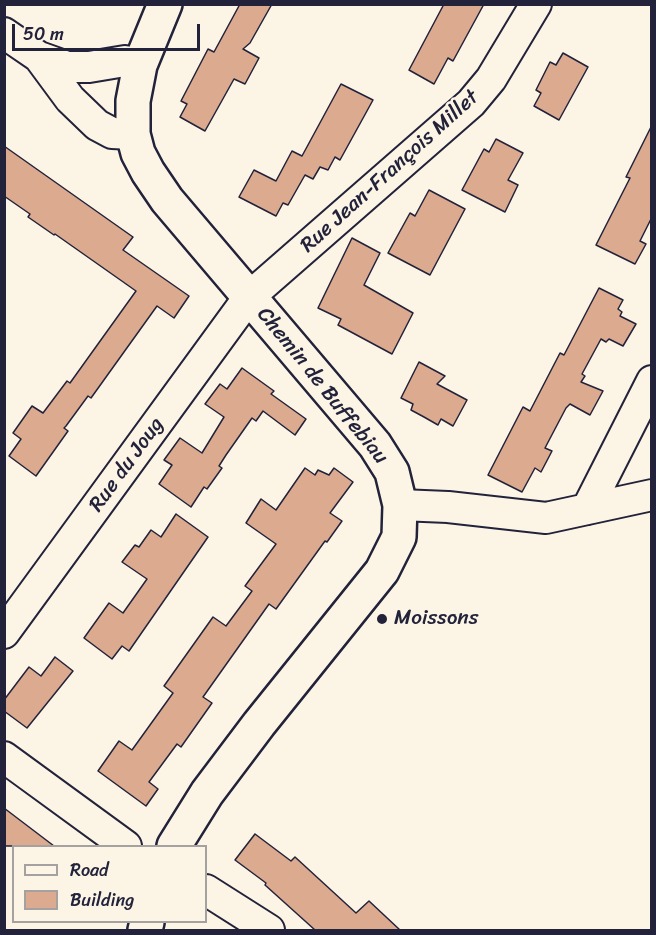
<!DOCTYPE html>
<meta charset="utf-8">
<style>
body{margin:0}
#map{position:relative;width:656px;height:935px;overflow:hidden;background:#fcf5e5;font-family:Sriracha,sans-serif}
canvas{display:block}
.frame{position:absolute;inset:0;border:6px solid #22223b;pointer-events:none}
.legend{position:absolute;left:12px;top:845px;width:195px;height:78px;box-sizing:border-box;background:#fcf5e5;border:2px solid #a5a1a1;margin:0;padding:8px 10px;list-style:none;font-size:18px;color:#22223b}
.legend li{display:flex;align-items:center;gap:12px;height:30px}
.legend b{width:30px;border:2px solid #a5a1a1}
.scale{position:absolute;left:12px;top:24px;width:188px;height:27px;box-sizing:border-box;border:3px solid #22223b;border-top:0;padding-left:8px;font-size:18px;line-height:21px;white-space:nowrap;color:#22223b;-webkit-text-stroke:4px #fcf5e5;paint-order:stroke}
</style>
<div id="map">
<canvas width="656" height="935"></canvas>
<div class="frame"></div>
<ul class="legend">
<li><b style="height:8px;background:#fcf5e5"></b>Road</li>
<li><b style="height:16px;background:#dcaa8f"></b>Building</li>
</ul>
<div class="scale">50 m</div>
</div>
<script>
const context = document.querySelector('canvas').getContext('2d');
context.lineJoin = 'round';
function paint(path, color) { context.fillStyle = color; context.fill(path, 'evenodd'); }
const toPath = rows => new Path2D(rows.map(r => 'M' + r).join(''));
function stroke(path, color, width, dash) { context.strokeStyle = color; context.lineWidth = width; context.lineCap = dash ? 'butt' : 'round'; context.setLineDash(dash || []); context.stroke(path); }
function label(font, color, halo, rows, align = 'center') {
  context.font = font + ' Sriracha,sans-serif'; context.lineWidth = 5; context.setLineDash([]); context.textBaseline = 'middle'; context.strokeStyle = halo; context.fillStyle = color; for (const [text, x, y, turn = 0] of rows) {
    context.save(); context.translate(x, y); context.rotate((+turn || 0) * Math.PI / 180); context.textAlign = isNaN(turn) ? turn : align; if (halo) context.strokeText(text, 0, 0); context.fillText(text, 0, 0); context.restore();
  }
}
const building = toPath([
 [240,4,272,4,250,43,243,49,259,58,245,84,234,79,205,131,180,117,187,104,181,101,208,49,214,52,240,4],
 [444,4,484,4,453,61,448,58,434,84,409,70,444,4],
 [563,53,588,67,559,120,534,106,541,93,536,90,550,62,556,65,563,53],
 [341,84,373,100,340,160,335,157,328,170,320,167,313,179,305,175,288,205,283,203,276,216,239,197,254,170,276,181,292,151,302,156,341,84],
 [651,127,651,219,640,241,646,244,635,264,596,245,630,178,626,177,651,127],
 [496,139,523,153,508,180,518,185,505,212,462,190,484,149,489,152,496,139],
 [4,146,133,237,123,250,189,296,174,318,157,306,91,398,88,396,66,426,64,428,68,431,36,476,9,456,21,439,13,433,32,406,43,413,67,381,70,383,136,291,55,234,54,235,28,217,30,214,4,196,4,146],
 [429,190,465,209,430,275,388,253,410,213,415,216,429,190],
 [352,238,380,253,364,285,413,313,392,354,338,325,341,319,318,308,352,238],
 [599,288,623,300,618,309,622,312,620,316,636,324,623,346,609,339,606,342,601,339,582,374,585,376,581,382,603,391,590,415,570,404,566,408,545,448,552,451,541,472,535,468,522,492,488,475,523,407,530,411,560,353,564,355,599,288],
 [419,362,445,376,437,384,467,400,453,426,441,419,438,425,424,417,411,410,413,404,401,398,419,362],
 [242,368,274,391,271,394,306,419,295,435,263,411,256,421,252,418,226,455,219,466,222,468,207,489,204,487,191,507,159,484,172,465,164,460,180,438,202,453,224,417,205,404,220,384,227,389,242,368],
 [305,468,315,475,318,470,329,475,334,468,353,482,330,513,342,521,327,542,325,541,276,609,269,604,203,697,212,703,181,747,177,744,149,782,158,789,146,806,98,771,119,741,132,750,173,693,164,686,213,617,226,626,252,591,245,586,276,544,246,523,261,499,276,510,305,468],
 [176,514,208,537,129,651,122,646,112,659,84,638,109,603,123,613,147,579,122,562,135,545,139,547,151,530,161,537,176,514],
 [55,657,73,671,27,728,4,711,4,700,29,667,41,676,55,657],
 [4,808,54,846,4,846,4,808],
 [255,834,291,861,295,857,356,913,369,901,400,930,315,930,265,885,266,883,235,860,255,834]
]);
paint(building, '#dcaa8f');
stroke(building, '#22223b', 1.5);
const street = toPath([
 [4,33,39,57,67,67,89,67,125,61,140,65],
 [39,57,70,99,97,125,112,133,133,134],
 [400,505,448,507,546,518,652,495],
 [587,509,652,381],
 [4,633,249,297,471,103,491,79,536,4],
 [4,757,126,846],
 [206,890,269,930]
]);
const secondary = toPath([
 [165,4,140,65,133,101,133,134,138,153,148,172,167,200,375,445,392,472,400,505,399,537,382,571,259,724,207,793,174,846],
 [145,930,147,922]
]);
stroke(street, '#22223b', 34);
stroke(secondary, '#22223b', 38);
stroke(street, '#fcf5e5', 30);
stroke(secondary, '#fcf5e5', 33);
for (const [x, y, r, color] of [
 [382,619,6,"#22223b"]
]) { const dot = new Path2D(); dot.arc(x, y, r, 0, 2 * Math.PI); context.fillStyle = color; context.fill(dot); stroke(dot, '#fcf5e5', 2); }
label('21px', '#22223b', '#fcf5e5', [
 ["Rue Jean-François Millet",390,172,-42],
 ["Chemin de Buffebiau",322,386,51],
 ["Rue du Joug",127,465,-54]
]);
label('21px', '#22223b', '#fcf5e5', [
 ["Moissons",394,619]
], 'left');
</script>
